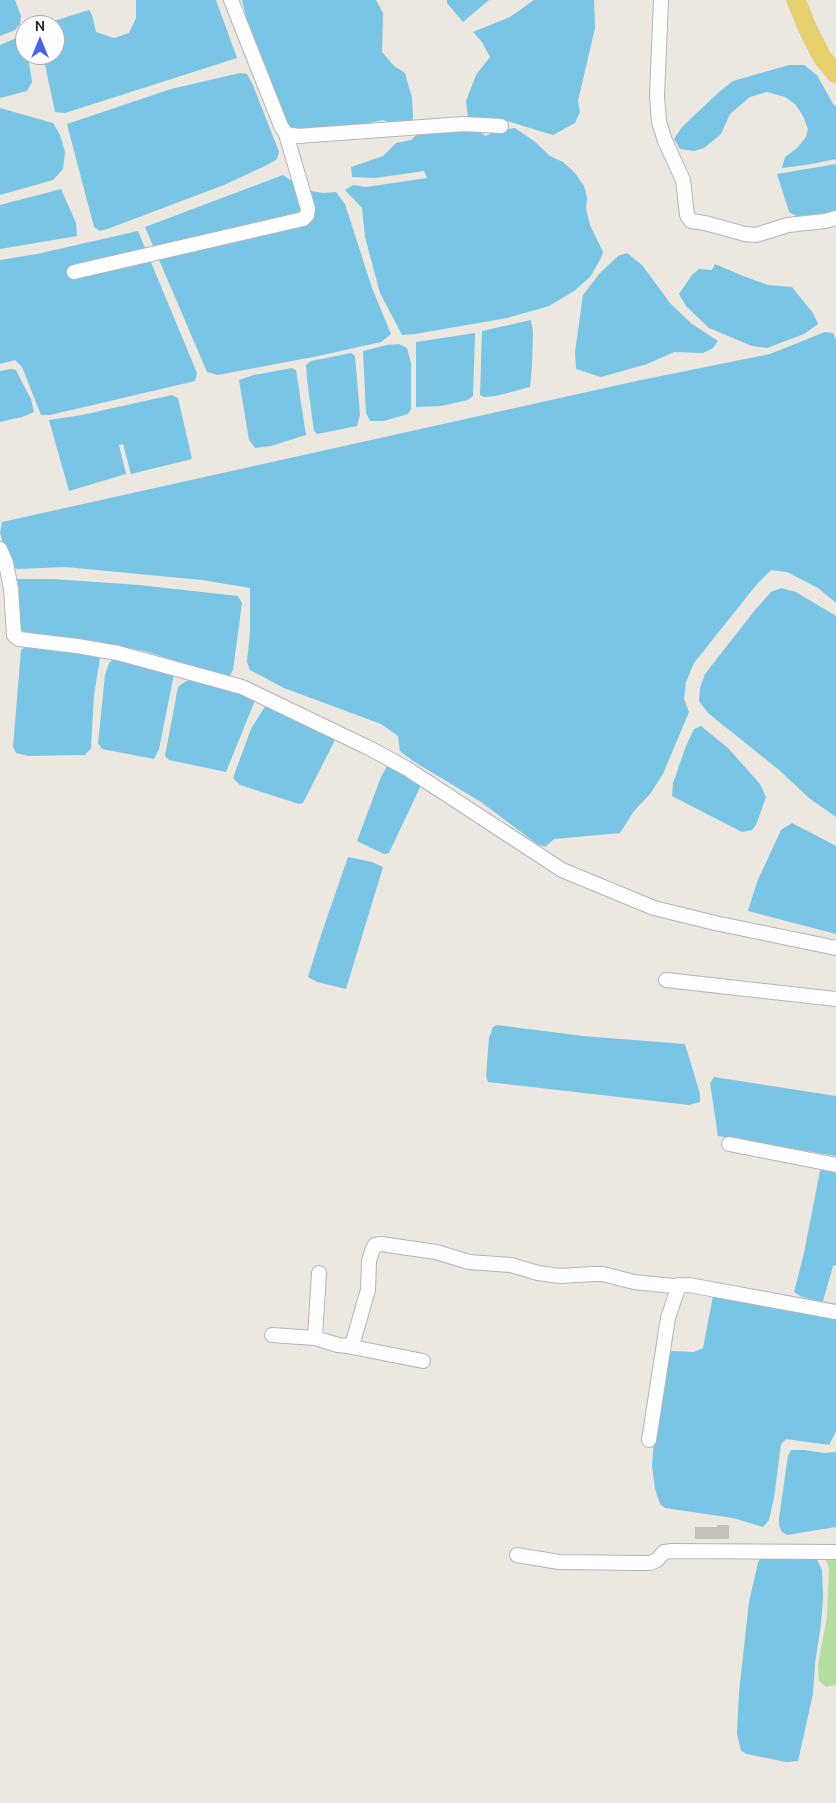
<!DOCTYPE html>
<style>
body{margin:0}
#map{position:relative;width:836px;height:1803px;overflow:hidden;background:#ece7df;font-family:Ubuntu,sans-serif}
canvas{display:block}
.north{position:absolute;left:15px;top:15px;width:50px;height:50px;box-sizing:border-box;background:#fff;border:1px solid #aaa;border-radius:50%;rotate:0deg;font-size:14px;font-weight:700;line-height:20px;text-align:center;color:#2b2b2b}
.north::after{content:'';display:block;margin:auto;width:18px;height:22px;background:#4b62ed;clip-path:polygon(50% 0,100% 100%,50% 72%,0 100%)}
</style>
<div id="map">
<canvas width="836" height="1803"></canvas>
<div class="north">N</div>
</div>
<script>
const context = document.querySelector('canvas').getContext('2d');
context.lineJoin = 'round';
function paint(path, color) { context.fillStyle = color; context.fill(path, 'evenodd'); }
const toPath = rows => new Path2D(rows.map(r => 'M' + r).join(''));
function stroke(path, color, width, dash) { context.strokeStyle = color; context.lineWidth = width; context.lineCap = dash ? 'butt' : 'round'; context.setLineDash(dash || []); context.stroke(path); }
paint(toPath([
 [836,1548,836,1685,826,1687,819,1681,818,1665,827,1616,829,1568,823,1551]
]), '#b2df9f');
paint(toPath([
 [0,0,15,0,21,16,20,24,15,30,0,36],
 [136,0,216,0,237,58,65,113,55,112,43,55,55,55,55,25,41,25,89,10,92,15,96,32,114,38,129,33,136,18],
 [242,0,376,0,383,13,382,52,394,66,405,73,412,98,413,118,411,125,403,127,383,120,360,125,291,129,279,109,249,29],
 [447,0,489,0,463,22,447,3],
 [534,0,594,0,595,28,578,101,580,112,575,123,553,135,507,121,468,118,466,101,476,75,490,57,482,42,473,32,510,17],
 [19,37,29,63,32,82,27,91,0,98,0,45],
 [789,65,804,65,817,75,833,104,836,106,836,159,812,164,782,168,785,157,797,148,806,137,808,129,803,116,796,105,785,97,767,92,750,97,730,114,721,134,704,148,694,151,680,149,674,139,682,127,719,92,733,81],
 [240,73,247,74,253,85,279,152,277,159,269,164,224,185,110,228,100,231,94,227,67,124,171,89],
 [0,108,53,123,60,135,65,152,63,169,53,180,0,195],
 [469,127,486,136,497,130,515,128,534,141,550,156,563,162,575,173,584,186,587,197,586,209,590,225,603,252,600,260,590,277,574,291,549,306,507,318,415,334,402,335,380,293,365,237,362,208,345,190,353,185,366,187,427,178,424,171,375,178,352,177,351,167,383,156,396,143,411,140,422,130],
 [836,164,836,213,832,215,796,216,789,212,777,174],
 [283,175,305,190,323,193,336,192,345,204,372,288,391,334,381,342,318,356,218,375,207,372,145,227],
 [61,189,76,223,77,236,0,249,0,205],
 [138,231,197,373,195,381,50,415,41,415,22,367,15,360,0,364,0,260,37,254],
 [627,253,642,265,670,303,692,324,718,341,713,348,703,353,674,352,647,364,601,377,576,369,575,352,583,295,600,273,618,256],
 [715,264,743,276,768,285,792,287,813,313,818,324,804,334,767,348,752,346,709,328,686,306,679,294,692,275,699,269,712,270],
 [531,320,533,332,532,365,530,387,496,396,484,397,480,395,482,331],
 [825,332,833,333,836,340,836,603,818,588,787,572,771,570,757,584,694,663,686,682,684,699,689,712,663,774,650,794,634,811,620,833,554,839,545,847,537,844,481,802,413,761,400,751,398,736,381,724,284,688,250,670,247,662,250,632,250,588,202,580,65,567,18,569,10,567,0,533,2,522,641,380,770,354],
 [475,333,473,396,468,400,441,406,416,407,416,342],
 [399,344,407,348,411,363,411,409,408,414,384,421,370,421,366,413,363,351,387,345],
 [351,353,355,356,360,415,357,426,317,434,314,431,307,379,306,365,311,361],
 [292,368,296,370,306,435,271,446,255,448,249,440,239,380,254,375],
 [11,369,16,370,22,382,31,399,34,412,22,417,0,422,0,371],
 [172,395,178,398,192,459,131,474,123,444,119,445,126,474,69,491,49,420,82,415],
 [17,579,53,579,139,585,238,596,242,603,233,670,229,677,144,651,77,638,37,636,25,633,18,626],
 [781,588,796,592,836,616,836,817,809,798,779,770,708,713,699,701,700,688,705,674,755,610,771,592],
 [29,644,94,653,100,658,94,695,91,748,85,755,28,756,16,753,13,747,21,650],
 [113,659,152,666,174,674,159,749,154,759,102,749,98,743,105,675,109,663],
 [197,679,256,698,226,772,169,760,165,756,178,687,186,681],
 [269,706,334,736,334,742,303,803,299,804,240,785,233,778,251,729,264,708],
 [701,726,728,748,760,784,766,797,756,825,752,830,742,832,672,796,673,783,686,746,694,729],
 [387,766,422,783,389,853,384,854,357,841,381,777],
 [792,823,836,846,836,934,748,911,757,882,781,830],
 [348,857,372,862,383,867,346,989,317,982,308,977,322,932],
 [497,1025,583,1036,685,1044,700,1094,700,1102,689,1105,488,1082,486,1076,489,1038,493,1027],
 [714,1077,836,1096,836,1156,718,1136,710,1083],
 [825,1169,836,1173,836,1265,833,1266,823,1301,819,1302,800,1296,794,1292,804,1253,820,1171],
 [713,1296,836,1313,836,1431,829,1445,786,1439,781,1444,774,1498,769,1520,763,1527,733,1518,665,1508,660,1504,655,1489,652,1466,654,1439,668,1360,671,1351,694,1352,703,1348],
 [791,1450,804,1450,825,1453,836,1452,836,1527,787,1535,782,1532,779,1526,779,1518,788,1456],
 [762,1555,815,1555,822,1570,823,1598,821,1624,815,1664,813,1694,798,1761,786,1762,747,1754,741,1751,737,1734,739,1692,749,1602,758,1563]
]), '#79c5e6');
paint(toPath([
 [717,1525,729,1525,729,1539,695,1539,695,1527,717,1527]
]), '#c5c1ba');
const minor = toPath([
 [231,0,281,126,286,134,298,136,464,124,501,126],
 [661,0,657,96,659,122,665,141,683,180,687,215,691,221,705,223,745,234,756,235,788,225,825,221,836,218],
 [74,272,303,219,307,215,308,209,286,134],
 [0,549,6,563,11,589,14,635,19,639,77,646,118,653,242,687,369,748,406,768,562,870,654,908,715,923,836,948],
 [666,980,836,999],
 [729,1144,836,1165],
 [272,1335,315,1338,338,1345,347,1346,353,1342,368,1290,369,1261,372,1251,375,1245,381,1244,436,1252,469,1262,511,1265,538,1273,560,1276,593,1274,603,1274,634,1282,673,1286,689,1285,836,1312],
 [315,1338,319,1273],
 [347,1346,423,1361],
 [649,1440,668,1318,679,1285],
 [517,1555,559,1562,640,1563,650,1563,657,1560,664,1552,672,1551,836,1552]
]);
const major = toPath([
 [796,0,807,27,822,57,836,74]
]);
stroke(minor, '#b2b4be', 16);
stroke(major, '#c8c8c8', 19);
stroke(minor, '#fff', 14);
stroke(major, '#e7cf69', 18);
</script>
